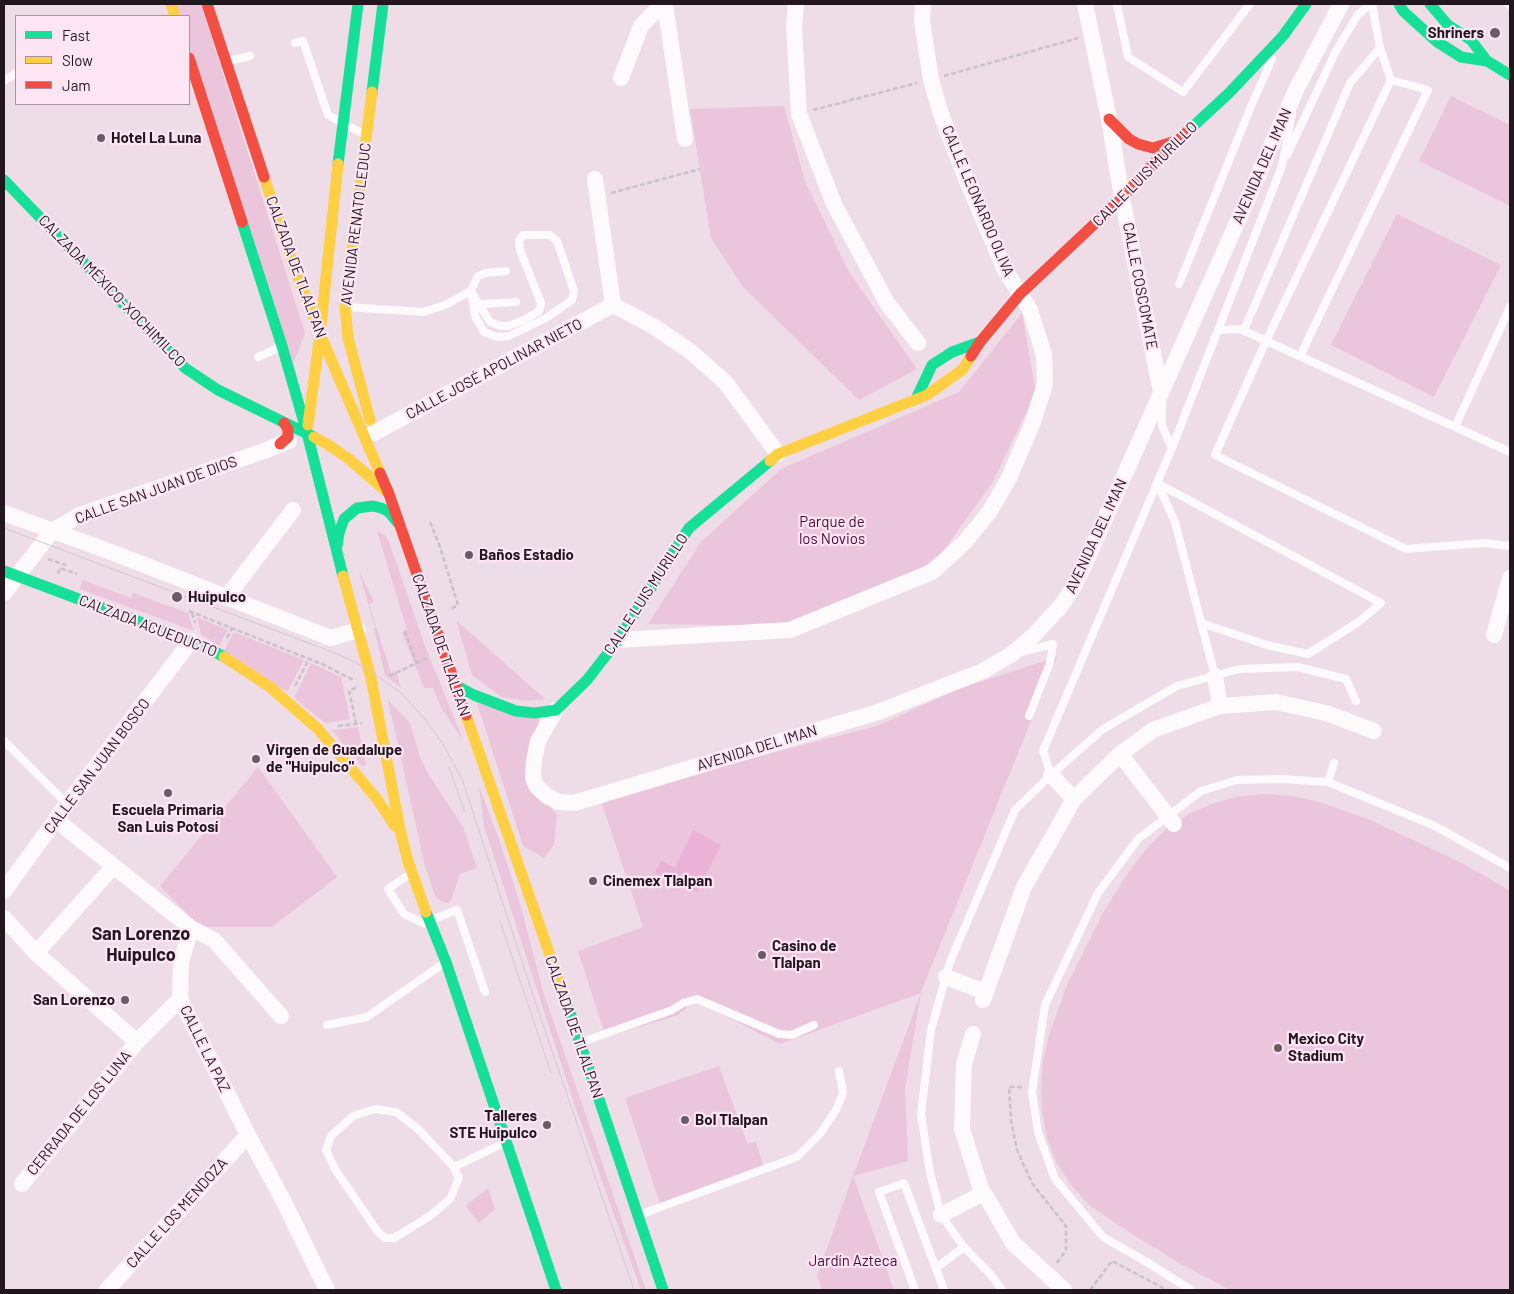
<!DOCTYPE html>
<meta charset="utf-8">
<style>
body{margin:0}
#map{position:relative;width:1514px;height:1294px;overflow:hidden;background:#eedce7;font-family:Barlow,sans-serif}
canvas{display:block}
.frame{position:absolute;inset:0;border:5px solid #22171e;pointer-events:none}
.legend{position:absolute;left:15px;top:15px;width:175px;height:90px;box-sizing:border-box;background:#fee5f3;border:1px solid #a6939e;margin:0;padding:6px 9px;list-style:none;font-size:15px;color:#22171e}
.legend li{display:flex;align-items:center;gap:10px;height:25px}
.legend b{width:25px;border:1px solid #a6939e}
</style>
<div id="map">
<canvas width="1514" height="1294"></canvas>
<div class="frame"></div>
<ul class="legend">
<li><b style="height:6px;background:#16e098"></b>Fast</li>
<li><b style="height:6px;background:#ffcf43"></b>Slow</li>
<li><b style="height:6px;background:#f24e42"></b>Jam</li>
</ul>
</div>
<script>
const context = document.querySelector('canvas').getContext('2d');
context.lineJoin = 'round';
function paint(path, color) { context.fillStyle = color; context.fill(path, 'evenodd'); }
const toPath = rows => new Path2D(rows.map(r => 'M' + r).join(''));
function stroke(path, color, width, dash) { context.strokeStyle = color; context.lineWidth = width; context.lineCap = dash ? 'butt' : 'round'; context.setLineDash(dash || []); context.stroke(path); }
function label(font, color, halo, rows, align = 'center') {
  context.font = font + ' Barlow,sans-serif'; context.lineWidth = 4.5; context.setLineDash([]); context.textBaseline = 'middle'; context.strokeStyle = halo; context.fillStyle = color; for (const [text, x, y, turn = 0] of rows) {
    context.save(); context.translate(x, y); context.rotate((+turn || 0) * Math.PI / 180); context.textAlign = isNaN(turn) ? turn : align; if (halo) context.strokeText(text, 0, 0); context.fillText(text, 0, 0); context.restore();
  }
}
paint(toPath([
 [171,4,201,4,305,333,293,364,189,56,189,16,175,16],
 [1451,96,1510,125,1510,206,1419,161],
 [784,106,805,181,849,272,917,369,859,400,743,287,711,238,690,109],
 [1397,214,1501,265,1434,397,1331,345],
 [1022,313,1036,393,992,483,939,557,863,602,772,626,648,624,701,542,781,469,959,392],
 [377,531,386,536,389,542,425,646,463,740,442,709,433,688,424,688,402,632,407,630],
 [359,571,374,602,369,604,391,673,396,671,401,688,385,675,374,628,376,627,374,624],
 [83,580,131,598,133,593,188,613,194,631,80,589],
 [197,617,228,630,219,646,201,634],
 [456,620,545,699,526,701,501,697,472,675],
 [234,632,304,660,287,692,224,651],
 [1057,657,921,992,905,1089,908,1161,853,1176,894,1290,822,1290,817,1276,853,1176,921,993,780,1044,695,1000,678,1015,606,1037,578,951,643,927,602,804,639,787,877,726,961,688],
 [311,663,341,677,350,719,325,723,294,698],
 [388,700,410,723,420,757,427,772,463,827,477,868,460,874,451,901,447,903,439,900,435,896,425,866],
 [477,703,539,719,531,785,557,815,554,845,544,858,523,846],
 [358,727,366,765,362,766,332,730],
 [258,767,337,877,272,927,200,927,160,886],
 [479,787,498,836,521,907,543,991,646,1290,641,1290,574,1103,541,1002,484,826],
 [1265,794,1292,796,1319,802,1368,819,1464,864,1510,891,1510,1290,1230,1290,1181,1264,1135,1236,1089,1205,1071,1185,1056,1162,1047,1138,1042,1112,1041,1087,1043,1061,1049,1035,1067,985,1104,911,1132,867,1149,846,1167,828,1189,814,1211,804,1236,797],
 [719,1066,747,1143,756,1142,764,1168,660,1204,625,1098],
 [488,1188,495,1209,479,1223,466,1206]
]), '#ebc5dc');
paint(toPath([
 [693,830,721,845,697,892,655,873,661,861,675,868]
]), '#ebb1d6');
stroke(toPath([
 [944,76,1078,38],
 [813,110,917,83],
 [611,193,700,169],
 [430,522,439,544,458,605,449,610],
 [48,559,66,565],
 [58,574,60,568,77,574],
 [189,611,324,665,353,680],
 [192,613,195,623],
 [405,631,416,662],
 [227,638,232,628],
 [389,676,427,658],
 [295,686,309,659],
 [356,688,349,690,356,724],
 [338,726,362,723],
 [1022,1087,1009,1087,1011,1120,1017,1150,1032,1183,1066,1226,1066,1250,1057,1263],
 [1090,1290,1112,1261,1167,1290]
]), '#c9c3c6', 2.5, [5, 2.5]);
stroke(toPath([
 [1117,4,1128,57,1183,92,1250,4],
 [1372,4,1380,48,1391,80,1266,341,1215,455,1406,549,1484,543,1510,546],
 [1508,4,1510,5],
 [295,43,303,41,328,115,365,135],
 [228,61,250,56],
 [4,81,16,73],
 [1287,155,1336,51,1357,16,1370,4],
 [1179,284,1252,104,1272,59],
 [471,291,490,322,501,326,508,326,524,320,539,311,541,303,520,250,519,241,523,235,550,235,557,241,574,291,572,300,546,318,509,336,497,337,484,332,475,316,471,291,474,284,478,276,486,273,506,271],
 [481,304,516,302],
 [347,307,423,312,445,305,471,291],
 [1218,330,1240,329,1510,452],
 [1244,330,1350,83,1380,48],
 [1300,356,1428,90,1391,80],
 [258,357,280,347],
 [1162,402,1162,426,1172,448],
 [1455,427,1510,307],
 [1157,483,1381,603,1360,621,1308,654,1267,645,1201,623],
 [1157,483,1175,522,1215,676],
 [1021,652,1053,644,1050,663,1029,716],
 [4,741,67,804],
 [1051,775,1043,751,1172,448,1282,166,1292,114],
 [1328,782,1334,763],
 [410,874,388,889,404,914,425,924],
 [431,920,457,910,485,992],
 [327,1025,367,1017,444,963],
 [582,1042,672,1010,683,1003,697,999,779,1034,792,1035,814,1025],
 [375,1109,396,1112,417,1128,454,1167,459,1178,450,1199,430,1216,394,1238,385,1238,378,1232,335,1169,326,1150,331,1136,353,1116,375,1109],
 [454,1167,504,1143],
 [639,1215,797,1157,820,1134,836,1110,843,1093,839,1071],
 [936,1268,964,1247],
 [915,1290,879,1192,904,1183,944,1290],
 [1002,1290,992,1276,964,1247,941,1215,930,1173,921,1114,931,1030,950,962,1015,810,1051,775,1103,729,1177,686,1239,669,1298,667,1346,679,1356,701],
 [1191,1290,1145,1261,1103,1237,1055,1179,1038,1132,1032,1092,1045,1005,1098,893,1138,839,1201,791,1237,780,1282,779,1328,782,1435,826,1510,868]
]), '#fcfafb', 8);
stroke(toPath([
 [665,4,685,139],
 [796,4,794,27,799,114,834,204,887,303,918,343],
 [1085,4,1109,119,1122,198,1161,392],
 [621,78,641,26,662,4],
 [595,179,613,305],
 [374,433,613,305,653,326,690,351,726,383,778,454],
 [4,513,119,555,331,638,358,630],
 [4,593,52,531,80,515,264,451,289,441],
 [226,598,293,510],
 [1494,635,1510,578],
 [618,640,790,630,932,572,965,542,990,511,1009,478,1033,422,1045,384,1044,355,1030,310,1005,270,967,181,941,114,931,80,922,21,923,4],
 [1215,676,1220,706],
 [556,710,538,741,534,760,533,778,537,787,547,796,559,802,574,803,878,712,983,671,1012,654,1033,636,1060,607,1073,588,1083,568,1297,88,1341,4],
 [1120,754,1174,824],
 [1051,775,1074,799],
 [56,820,191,928,214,940,281,1016],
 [4,891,67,804,191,641],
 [4,918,36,953,137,1042],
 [191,928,181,962,180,999,248,1135,283,1200,327,1290],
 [36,953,113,867],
 [946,977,985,992],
 [983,1000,1024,887,1074,799,1120,754,1153,730,1220,706,1276,702,1326,713,1374,731],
 [973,1034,964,1064,962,1129,980,1186,1013,1243,1064,1290],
 [22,1184,137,1042,180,999],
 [941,1215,984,1193],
 [107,1290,248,1135]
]), '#fcfafb', 16);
stroke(toPath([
 [1399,4,1403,11,1436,41,1461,57,1487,61,1510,75],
 [1430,4,1448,25,1471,40,1487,61],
 [372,92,383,4],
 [1187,132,1229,93,1283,36,1306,4],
 [338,164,358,4],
 [4,180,185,368,218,390,314,437],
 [242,222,282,346,307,433,343,576],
 [916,399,932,365,952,352,980,342],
 [337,546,339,533,344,519,357,508,373,506,381,508,388,511,398,523],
 [4,571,161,630,212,650,224,657],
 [455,685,474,695,516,711,535,713,556,710,587,680,618,640,689,528,770,461],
 [426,912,446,962,556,1290],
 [565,998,663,1290]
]), '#16e098', 11);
stroke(toPath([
 [171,4,175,16],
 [264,177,294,267,320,334,380,473],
 [370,420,348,338,345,306,372,92],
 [308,425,320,334,338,164],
 [314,437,327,444,349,459,387,492],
 [770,461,778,454,927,395,963,369,971,356],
 [343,576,371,678,401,834,408,861,426,912],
 [224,657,270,687,318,729,377,799,395,826],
 [466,715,565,998]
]), '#ffcf43', 11);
stroke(toPath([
 [207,4,264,177],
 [189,58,242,222],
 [1109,119,1129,139,1138,144,1153,148,1176,141],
 [971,356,980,342,1020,294,1122,198,1152,165,1187,132],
 [280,444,288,437,288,429,284,423],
 [380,473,389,494,466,715]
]), '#f24e42', 11);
stroke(toPath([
 [4,528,335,653,357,663,379,677,401,693,424,718,443,744,462,779,536,1004,634,1290],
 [449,767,464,810],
 [500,921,551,1073]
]), '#cfcacd', 1);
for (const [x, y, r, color] of [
 [1495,33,6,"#695c64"],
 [101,138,5,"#695c64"],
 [469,555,5,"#695c64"],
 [177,597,6,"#695c64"],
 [256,759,5,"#695c64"],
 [168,793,5,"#695c64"],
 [593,881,5,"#695c64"],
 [762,955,5,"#695c64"],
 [125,1000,5,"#695c64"],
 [1278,1048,5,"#695c64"],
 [685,1120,5,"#695c64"],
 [547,1125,5,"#695c64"]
]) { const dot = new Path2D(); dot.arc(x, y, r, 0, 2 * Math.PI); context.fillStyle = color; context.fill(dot); stroke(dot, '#fee5f3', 2); }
label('bold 15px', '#22171e', '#fee5f3', [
 ["Shriners",1484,33,"right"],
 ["Hotel La Luna",111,138],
 ["Baños Estadio",479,555],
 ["Huipulco",188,597],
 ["Virgen de Guadalupe",266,750],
 ["de \"Huipulco\"",266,767],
 ["Escuela Primaria",168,810,"center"],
 ["San Luis Potosí",168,827,"center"],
 ["Cinemex Tlalpan",603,881],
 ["Casino de",772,946],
 ["Tlalpan",772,963],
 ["San Lorenzo",115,1000,"right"],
 ["Mexico City",1288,1039],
 ["Stadium",1288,1056],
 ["Talleres",537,1116,"right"],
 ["STE Huipulco",537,1133,"right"],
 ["Bol Tlalpan",695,1120]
], 'left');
label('15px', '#22171e', '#fee5f3', [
 ["AVENIDA DEL IMAN",1262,166,-66],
 ["CALLE LUIS MURILLO",1145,174,-45],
 ["CALLE LEONARDO OLIVA",978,201,67],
 ["AVENIDA RENATO LEDUC",356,224,-83],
 ["CALZADA DE TLALPAN",296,267,70],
 ["CALLE COSCOMATE",1140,286,79],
 ["CALZADA MÉXICO-XOCHIMILCO",112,291,46],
 ["CALLE JOSÉ APOLINAR NIETO",494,369,-28],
 ["CALLE SAN JUAN DE DIOS",156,490,-20],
 ["AVENIDA DEL IMAN",1096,536,-65],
 ["CALLE LUIS MURILLO",646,594,-57],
 ["CALZADA ACUEDUCTO",148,626,21],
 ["CALZADA DE TLALPAN",441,645,71],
 ["AVENIDA DEL IMAN",757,748,-17],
 ["CALLE SAN JUAN BOSCO",97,766,-53],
 ["CALZADA DE TLALPAN",574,1027,71],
 ["CALLE LA PAZ",205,1049,64],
 ["CERRADA DE LOS LUNA",79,1113,-51],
 ["CALLE LOS MENDOZA",177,1213,-48]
]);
label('15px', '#4c0b3a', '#fee5f3', [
 ["Parque de",832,522],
 ["los Novios",832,539],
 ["Jardín Azteca",853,1261]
]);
label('bold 18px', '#22171e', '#fee5f3', [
 ["San Lorenzo",141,934],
 ["Huipulco",141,955]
]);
</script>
